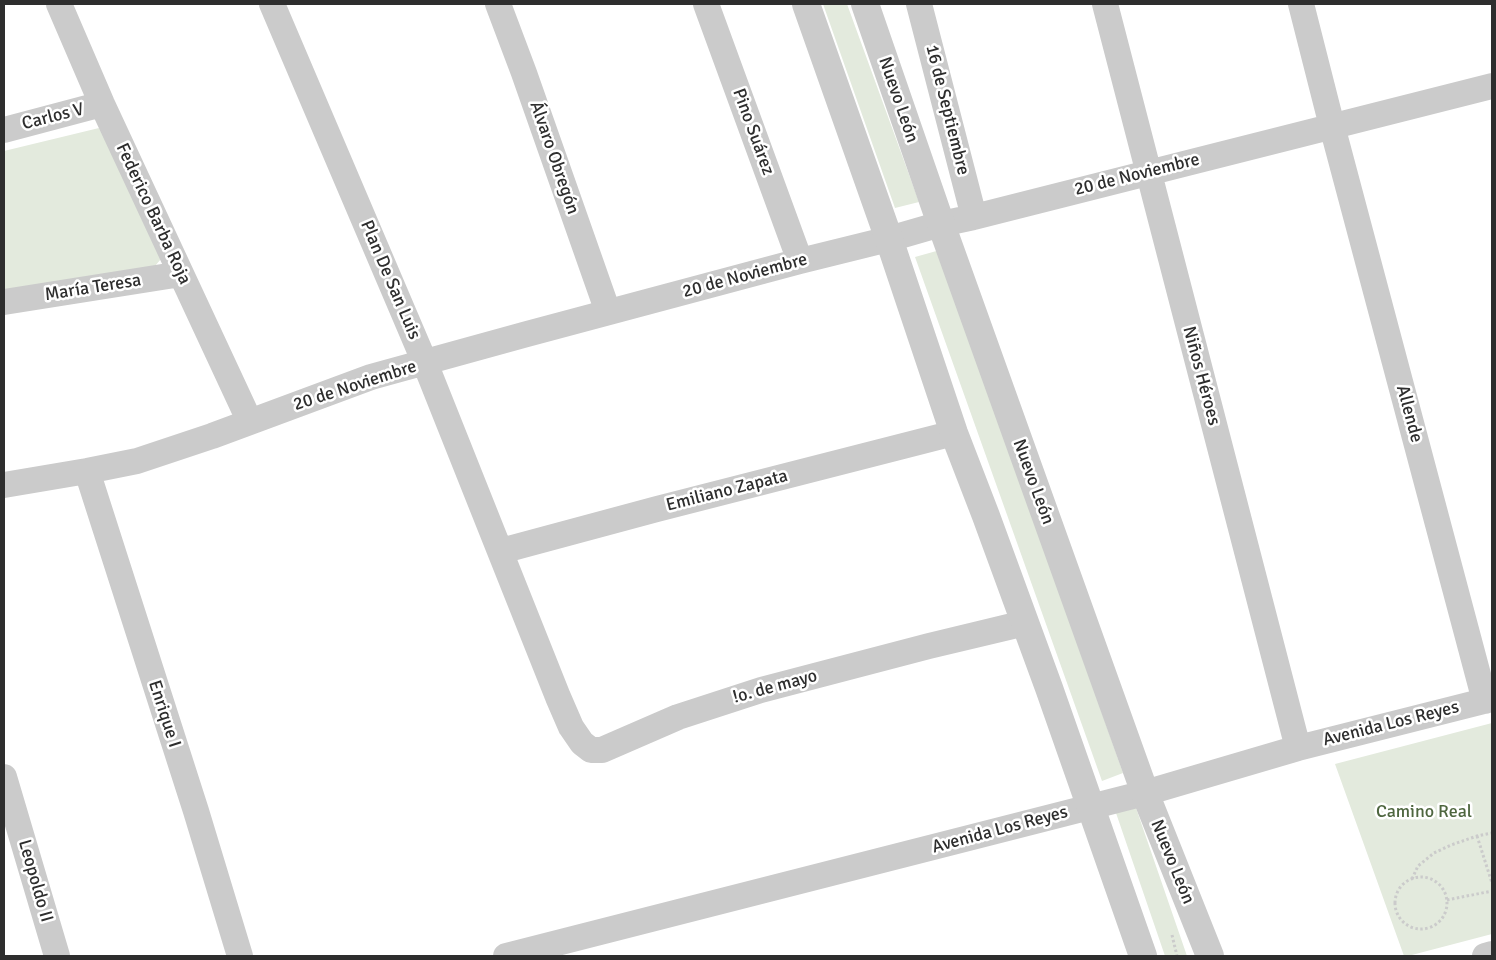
<!DOCTYPE html>
<meta charset="utf-8">
<style>
body{margin:0}
#map{position:relative;width:1496px;height:960px;overflow:hidden;background:#fff;font-family:Signika,sans-serif}
canvas{display:block}
.frame{position:absolute;inset:0;border:5px solid #2e2e2e;pointer-events:none}
</style>
<div id="map">
<canvas width="1496" height="960"></canvas>
<div class="frame"></div>
</div>
<script>
const context = document.querySelector('canvas').getContext('2d');
context.lineJoin = 'round';
function paint(path, color) { context.fillStyle = color; context.fill(path, 'evenodd'); }
const toPath = rows => new Path2D(rows.map(r => 'M' + r).join(''));
function stroke(path, color, width, dash) { context.strokeStyle = color; context.lineWidth = width; context.lineCap = dash ? 'butt' : 'round'; context.setLineDash(dash || []); context.stroke(path); }
function label(font, color, halo, rows, align = 'center') {
  context.font = font + ' Signika,sans-serif'; context.lineWidth = 5; context.setLineDash([]); context.textBaseline = 'middle'; context.strokeStyle = halo; context.fillStyle = color; for (const [text, x, y, turn = 0] of rows) {
    context.save(); context.translate(x, y); context.rotate((+turn || 0) * Math.PI / 180); context.textAlign = isNaN(turn) ? turn : align; if (halo) context.strokeText(text, 0, 0); context.fillText(text, 0, 0); context.restore();
  }
}
paint(toPath([
 [823,4,847,4,919,202,895,208],
 [99,128,166,253,155,266,4,290,4,151],
 [940,250,1123,773,1102,781,915,257],
 [1492,723,1492,934,1408,956,1404,956,1335,764],
 [1136,808,1187,956,1165,956,1116,813]
]), '#e3eadd');
stroke(toPath([
 [1477,836,1492,883],
 '1395 903a26 26 0 1 1 52 0a26 26 0 1 1-52 0Z',
 [1412,879,1418,866,1434,853,1451,845,1477,836,1492,833],
 [1447,900,1492,891],
 [1172,935,1177,956]
]), '#cbcbcb', 3, [2.5, 2.5]);
stroke(toPath([
 [59,4,102,104,250,422],
 [272,4,425,363,558,697,571,727,582,743,591,750,602,750,678,717,761,690,929,646,1025,623],
 [498,4,524,73,608,312],
 [706,4,800,261],
 [919,4,974,217],
 [1105,4,1298,748],
 [1301,4,1332,126,1485,701],
 [4,130,102,104],
 [4,302,181,274],
 [87,471,196,811,240,956],
 [4,485,87,471,137,461,212,436,371,377,527,334,800,261,889,239,941,224,974,217,1492,86],
 [501,551,657,509,954,433],
 [4,777,57,956],
 [506,956,1145,793,1298,748,1492,699],
 [1485,956,1492,954]
]), '#cbcbcb', 26);
stroke(toPath([
 [806,4,889,239,954,433,986,516,1049,688,1143,956],
 [865,4,941,224,1145,793,1210,956]
]), '#cbcbcb', 28);
label('18px', '#2e2e2e', '#fff', [
 ["Nuevo León",898,100,71],
 ["16 de Septiembre",947,110,76],
 ["Carlos V",53,117,-14],
 ["Pino Suárez",753,132,70],
 ["Álvaro Obregón",554,158,71],
 ["20 de Noviembre",1137,175,-14],
 ["Federico Barba Roja",153,214,65],
 ["20 de Noviembre",745,276,-15],
 ["Plan De San Luis",390,280,67],
 ["María Teresa",93,288,-9],
 ["Niños Héroes",1201,376,75],
 ["20 de Noviembre",355,386,-18],
 ["Allende",1409,414,75],
 ["Nuevo León",1033,482,70],
 ["Emiliano Zapata",727,491,-14],
 ["!o. de mayo",775,687,-15],
 ["Enrique I",164,714,72],
 ["Avenida Los Reyes",1391,724,-14],
 ["Avenida Los Reyes",1000,830,-15],
 ["Nuevo León",1172,862,68],
 ["Leopoldo II",35,881,74]
]);
label('18px', '#4e663f', '#fff', [
 ["Camino Real",1424,812]
]);
</script>
